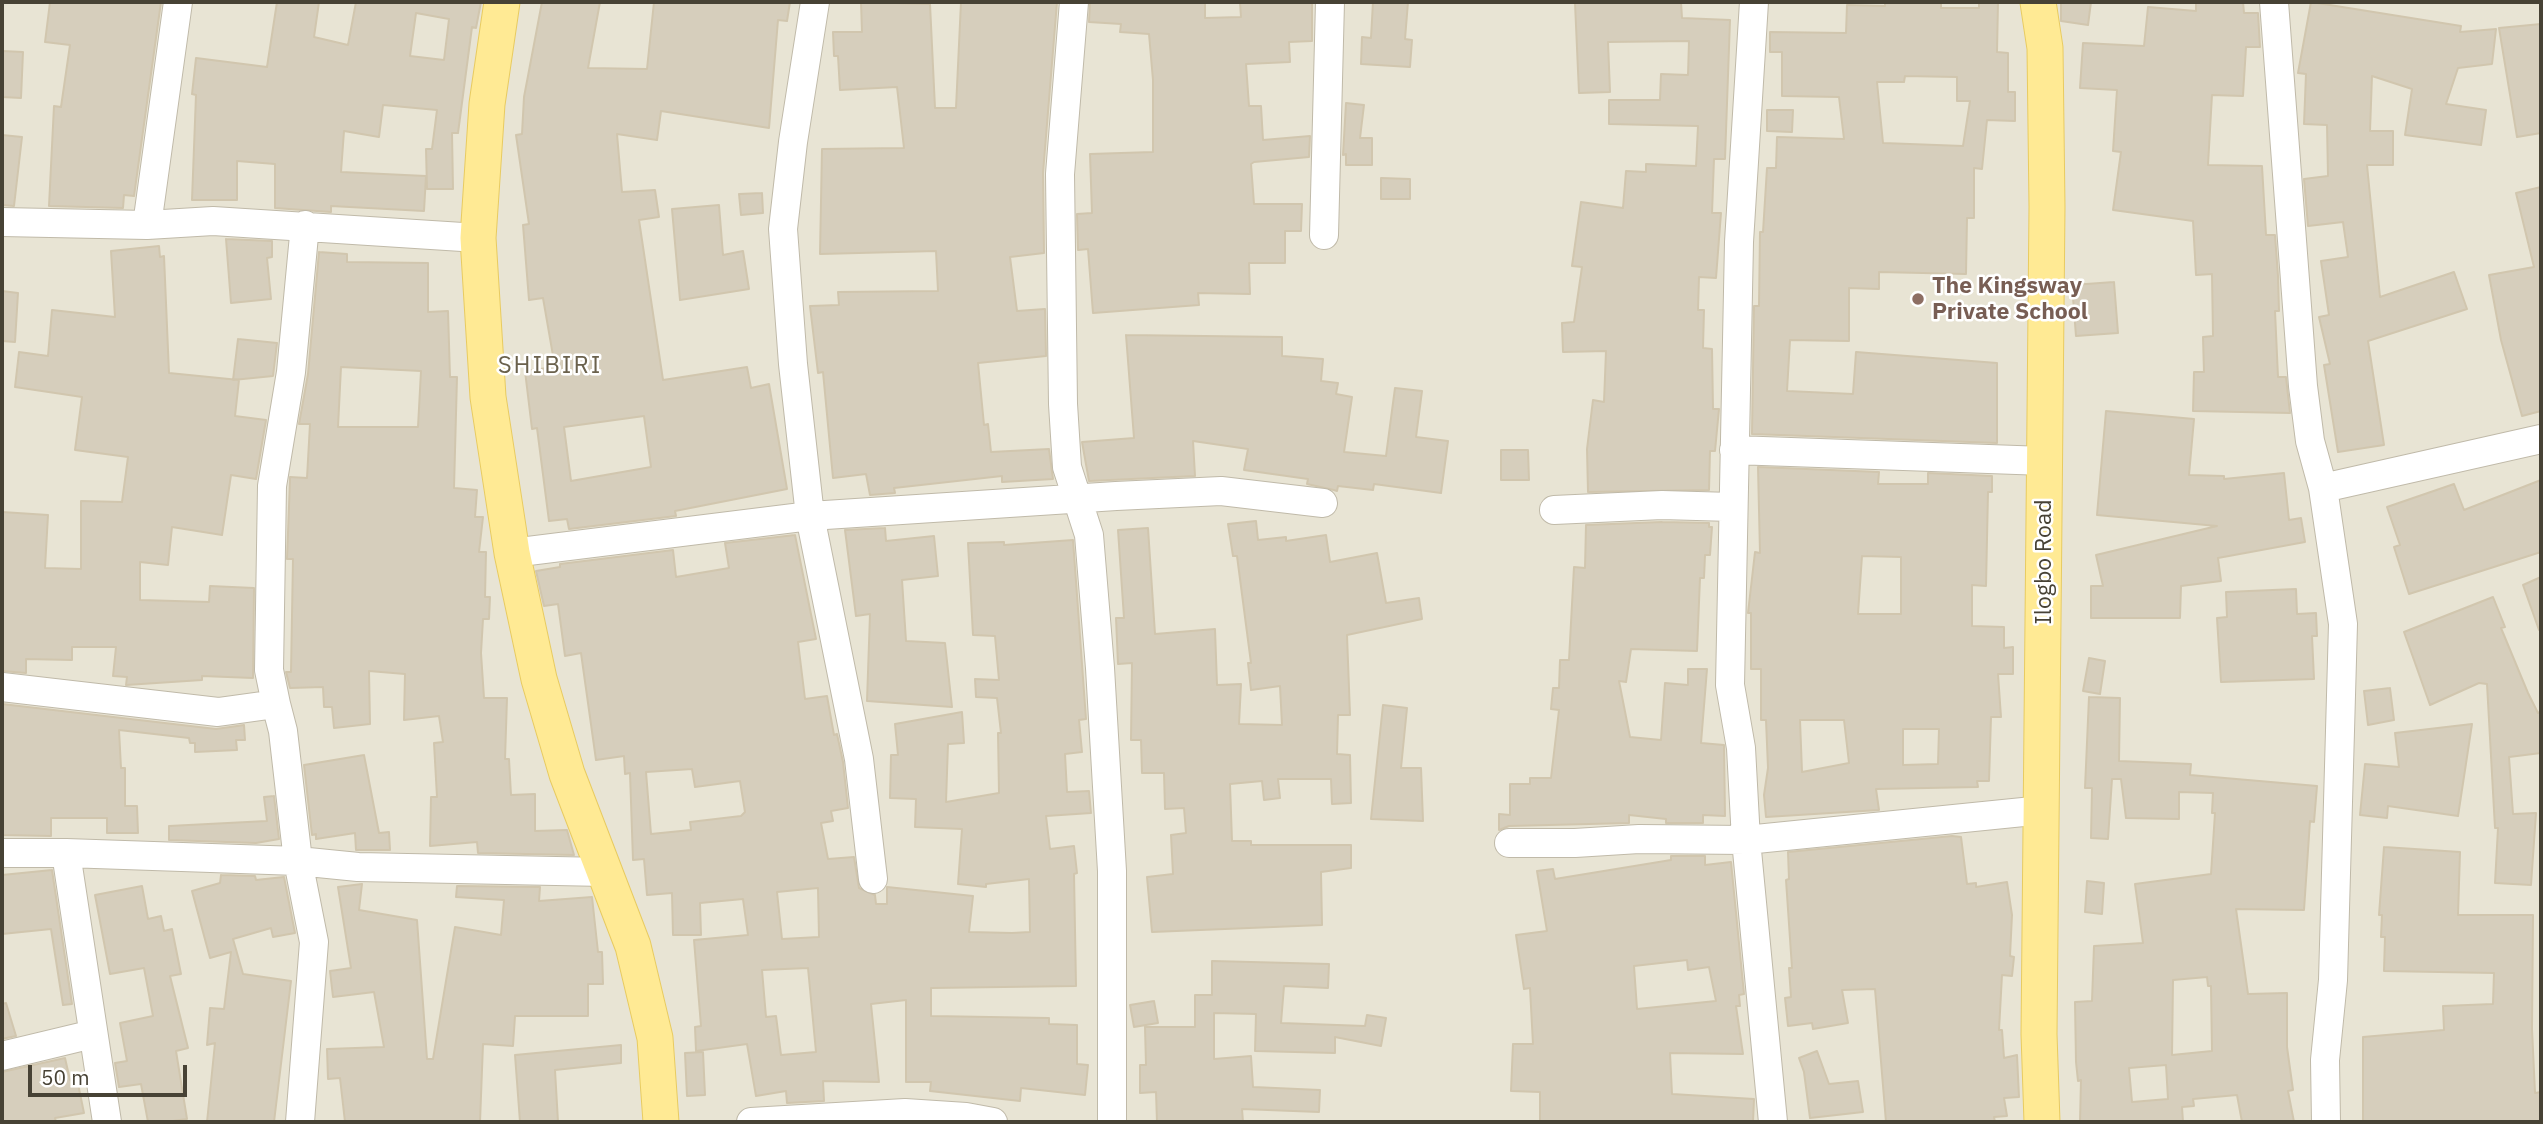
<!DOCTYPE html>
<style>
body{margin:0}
#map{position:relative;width:2543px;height:1124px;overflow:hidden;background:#f4f1e7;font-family:"IBM Plex Sans",sans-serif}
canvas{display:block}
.frame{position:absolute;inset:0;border:4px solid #474235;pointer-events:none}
.scale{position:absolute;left:28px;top:1065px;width:159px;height:32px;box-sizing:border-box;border:4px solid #474235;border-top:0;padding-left:9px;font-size:21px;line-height:24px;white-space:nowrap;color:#474235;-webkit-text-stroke:5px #fff;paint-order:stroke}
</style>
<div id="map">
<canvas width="2543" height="1124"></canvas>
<div class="frame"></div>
<div class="scale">50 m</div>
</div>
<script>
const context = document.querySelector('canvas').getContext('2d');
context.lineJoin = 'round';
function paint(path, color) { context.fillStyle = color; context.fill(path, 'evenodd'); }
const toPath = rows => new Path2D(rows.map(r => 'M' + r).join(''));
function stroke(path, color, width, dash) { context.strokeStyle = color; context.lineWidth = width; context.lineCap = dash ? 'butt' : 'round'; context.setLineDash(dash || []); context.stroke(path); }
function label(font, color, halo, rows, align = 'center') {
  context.font = font + ' "IBM Plex Sans",sans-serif'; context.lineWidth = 5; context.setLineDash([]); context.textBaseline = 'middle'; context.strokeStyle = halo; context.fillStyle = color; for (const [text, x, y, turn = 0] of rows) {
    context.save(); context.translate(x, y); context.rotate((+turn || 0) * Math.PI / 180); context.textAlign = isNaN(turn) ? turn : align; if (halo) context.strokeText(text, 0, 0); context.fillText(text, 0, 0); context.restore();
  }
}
paint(toPath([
 [2,2,2541,2,2541,1122,2,1122]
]), '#e8e4d4');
const building = toPath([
 [50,2,161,2,134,196,124,195,123,208,49,206,54,106,61,107,70,45,45,42,50,2],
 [277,2,319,2,314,37,348,45,356,2,481,2,476,28,472,27,458,133,452,133,453,189,427,189,426,149,432,149,437,110,383,105,379,137,344,131,341,172,426,176,424,211,331,206,331,212,275,208,275,164,237,161,237,200,192,200,196,95,192,94,196,58,267,67,277,2],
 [416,13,449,19,444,60,410,56,416,13],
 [542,2,600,2,588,68,647,69,654,2,790,2,787,21,778,20,769,128,661,111,657,140,617,134,622,192,655,190,659,217,639,220,663,380,747,367,751,388,769,384,787,489,675,511,676,516,569,529,567,519,549,521,537,428,532,429,525,371,555,367,543,298,529,300,523,225,529,224,516,135,522,134,524,97,542,2],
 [644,416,651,467,571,481,564,427,644,416],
 [861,2,930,4,935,108,956,108,961,2,1057,2,1043,173,1044,253,1010,257,1017,311,1045,309,1046,356,978,363,984,425,988,424,991,452,1049,449,1053,479,1002,482,1002,476,894,488,895,493,870,495,866,474,833,478,823,372,818,373,810,306,839,305,838,292,938,291,936,251,820,254,822,149,904,148,897,87,840,90,838,56,834,56,833,32,862,32,861,2],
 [1090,2,1205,2,1205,18,1241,17,1240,2,1312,2,1312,41,1289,42,1290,62,1246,64,1249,106,1261,106,1263,140,1310,136,1309,157,1254,162,1251,164,1254,204,1302,204,1301,231,1285,231,1285,263,1249,263,1250,294,1198,293,1199,305,1093,313,1088,249,1078,250,1077,214,1092,213,1090,154,1153,152,1153,80,1149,34,1120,32,1121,24,1089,22,1090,2],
 [1373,2,1408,2,1405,39,1412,40,1410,67,1361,64,1362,37,1371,38,1373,2],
 [1681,2,1682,18,1730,20,1725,159,1714,159,1712,213,1721,213,1716,278,1699,277,1698,310,1704,310,1703,348,1712,349,1713,409,1719,409,1715,451,1710,451,1709,490,1588,492,1587,449,1593,400,1604,402,1606,351,1563,352,1562,323,1574,322,1582,267,1572,266,1581,202,1623,208,1626,171,1646,172,1646,164,1696,166,1698,126,1609,124,1609,100,1660,100,1661,74,1688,75,1689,41,1608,42,1610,92,1579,93,1575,3,1681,2],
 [1885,2,1941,2,1941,8,1979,8,1979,2,1998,2,1997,52,2008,53,2008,92,2015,92,2015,121,1987,120,1982,169,1974,168,1974,218,1967,218,1966,274,1879,272,1879,289,1849,288,1849,341,1790,340,1787,391,1853,394,1856,352,1997,363,1997,443,1752,434,1754,306,1759,306,1760,232,1763,232,1767,168,1776,168,1777,137,1844,139,1839,97,1782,96,1782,52,1770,52,1770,32,1846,33,1847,5,1885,6,1885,2],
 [1905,76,1957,77,1957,101,1970,101,1963,146,1883,143,1877,82,1904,82,1905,76],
 [2061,2,2091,2,2088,25,2061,21,2061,2],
 [2196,2,2243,2,2244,13,2258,13,2260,47,2246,47,2243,96,2212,95,2208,165,2262,166,2266,235,2275,235,2278,276,2279,311,2275,311,2278,377,2286,377,2290,413,2193,411,2194,372,2204,372,2203,337,2213,336,2212,274,2196,275,2193,221,2113,210,2121,152,2113,151,2117,90,2080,88,2083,43,2144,46,2148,7,2196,11,2196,2],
 [2311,2,2461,26,2460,32,2496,29,2492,64,2458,68,2446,104,2486,110,2481,145,2405,135,2412,89,2372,76,2370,131,2393,131,2393,165,2367,165,2380,297,2454,272,2467,309,2368,341,2384,445,2338,452,2324,365,2330,364,2319,317,2329,315,2321,261,2348,257,2343,222,2308,226,2304,179,2328,176,2327,125,2304,124,2306,74,2298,73,2311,2],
 [2541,24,2541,133,2517,137,2499,28,2541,24],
 [2,51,23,52,21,98,2,97,2,51],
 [1346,103,1364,105,1360,138,1372,138,1372,165,1346,165,1346,154,1343,155,1346,103],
 [1767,110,1793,110,1792,132,1767,131,1767,110],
 [2,135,22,137,14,206,2,205,2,135],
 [1381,178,1410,179,1410,199,1381,199,1381,178],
 [2541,187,2541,411,2522,416,2501,340,2489,275,2534,267,2516,193,2541,187],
 [762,193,763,213,741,215,739,194,762,193],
 [719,205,723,255,743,251,749,289,680,300,672,209,719,205],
 [226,239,272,241,272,257,267,258,271,299,231,303,226,239],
 [159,246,160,257,164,256,169,373,239,380,235,416,266,420,256,479,231,475,222,535,172,527,168,565,140,562,140,600,209,602,210,586,254,588,253,678,202,676,202,680,126,685,127,677,113,676,116,647,72,647,72,660,26,659,26,673,2,671,2,512,48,515,45,568,81,569,81,501,122,502,128,457,75,450,82,397,15,387,19,352,48,356,52,310,115,317,111,251,159,246],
 [319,252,347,254,347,262,428,263,428,312,448,311,450,377,457,377,454,488,477,490,475,517,483,517,479,552,486,552,485,597,490,597,489,619,483,619,481,653,484,698,507,698,505,759,509,759,511,795,535,794,535,831,567,830,574,855,478,853,477,842,430,846,431,797,437,797,434,743,443,742,439,716,404,720,405,674,369,671,370,724,334,728,332,707,324,707,323,687,290,688,286,672,291,672,293,559,287,559,290,480,290,477,307,478,310,424,299,424,308,374,319,252],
 [341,367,421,371,418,427,338,427,341,367],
 [2114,282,2118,333,2076,336,2072,285,2114,282],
 [2,291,18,293,15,342,2,341,2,291],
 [1126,335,1282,337,1282,356,1323,359,1321,381,1338,383,1336,394,1352,397,1344,452,1386,456,1395,388,1422,391,1416,437,1448,441,1441,493,1374,484,1373,490,1338,486,1337,491,1334,490,1307,484,1308,479,1244,470,1248,449,1193,441,1195,476,1089,481,1082,442,1134,438,1126,335],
 [238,339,277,343,273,376,233,380,238,339],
 [2106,411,2194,419,2189,475,2224,476,2224,479,2284,473,2289,520,2301,518,2305,542,2218,558,2221,581,2181,586,2180,618,2091,618,2091,586,2103,586,2096,555,2217,526,2097,515,2106,411],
 [1501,450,1528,450,1529,480,1501,480,1501,450],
 [1758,467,1879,472,1878,484,1928,484,1928,473,1992,476,1992,492,1988,492,1986,586,1972,585,1972,626,2004,627,2004,648,2013,647,2013,674,1998,674,2001,717,1991,717,1989,781,1977,781,1978,787,1876,789,1879,810,1766,817,1764,795,1768,768,1766,720,1761,720,1761,669,1751,669,1751,613,1748,613,1755,552,1760,553,1758,467],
 [1862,556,1901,557,1901,614,1858,614,1862,556],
 [1800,720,1844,720,1849,763,1802,772,1800,720],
 [1903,729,1939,729,1938,764,1903,765,1903,729],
 [2541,480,2541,552,2409,594,2394,547,2400,545,2387,507,2454,484,2464,510,2541,480],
 [1256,521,1258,540,1286,537,1286,541,1326,535,1330,562,1377,553,1386,603,1419,598,1422,619,1347,635,1350,715,1338,715,1337,754,1350,755,1351,803,1332,804,1331,779,1278,779,1280,798,1264,800,1262,781,1230,784,1232,841,1251,841,1251,845,1351,845,1351,868,1321,872,1322,925,1152,932,1147,877,1173,874,1171,835,1186,833,1184,808,1165,809,1164,773,1142,773,1141,740,1131,740,1132,663,1118,664,1116,618,1124,618,1118,530,1148,528,1155,634,1215,629,1217,685,1241,684,1239,724,1282,725,1280,686,1251,690,1248,663,1251,663,1237,556,1233,556,1228,524,1256,521],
 [1662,522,1709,523,1709,527,1712,527,1710,555,1705,555,1704,578,1700,578,1697,651,1631,649,1626,682,1619,681,1630,737,1661,740,1665,683,1688,685,1688,669,1707,669,1701,743,1724,745,1725,816,1703,815,1703,823,1666,823,1666,819,1629,815,1629,823,1509,826,1499,830,1499,814,1510,815,1510,784,1530,784,1530,778,1551,778,1559,710,1551,709,1553,688,1559,688,1560,660,1569,660,1574,567,1585,568,1586,525,1662,522],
 [885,528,886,541,934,536,938,576,902,580,906,641,945,643,952,707,867,701,870,614,856,616,845,530,885,528],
 [795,535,816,639,798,642,805,699,827,696,834,735,837,734,843,762,848,808,831,811,833,821,821,823,828,859,854,857,859,888,875,895,876,904,887,904,887,887,973,896,969,932,1012,933,1030,932,1029,879,986,884,986,887,958,884,962,829,915,827,916,799,890,798,891,755,898,755,895,724,962,712,964,743,948,744,946,802,999,793,998,733,1001,733,997,698,976,697,975,679,999,680,995,636,973,635,968,543,1004,542,1004,545,1073,540,1086,719,1079,720,1082,752,1065,754,1067,792,1089,791,1091,813,1046,816,1050,849,1074,846,1077,873,1074,874,1076,986,931,988,931,1016,1049,1018,1049,1024,1077,1025,1077,1064,1088,1065,1085,1095,1021,1088,1020,1101,930,1091,931,1082,906,1082,906,1000,871,1004,879,1082,823,1081,824,1101,787,1103,786,1091,756,1096,747,1044,696,1051,695,1027,701,1026,694,940,748,935,743,899,700,903,701,935,673,935,672,893,647,895,644,859,633,860,630,773,625,774,624,756,596,760,581,653,565,656,558,604,544,606,536,571,560,567,560,564,673,550,676,577,729,568,725,543,795,535],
 [692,769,695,787,740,781,745,812,741,816,690,822,691,830,651,834,646,772,692,769],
 [818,888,819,937,782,939,777,892,818,888],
 [808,968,816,1052,781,1055,776,1016,766,1017,762,970,808,968],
 [2541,577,2541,630,2539,630,2523,585,2541,577],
 [2296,589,2297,614,2316,613,2317,636,2312,636,2314,679,2221,682,2217,618,2227,617,2226,592,2296,589],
 [2493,597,2505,627,2501,628,2528,693,2538,713,2541,711,2541,753,2509,757,2513,814,2536,813,2531,885,2495,883,2498,828,2495,828,2487,684,2479,683,2430,705,2404,632,2493,597],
 [2089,658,2105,661,2100,694,2083,691,2089,658],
 [2390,688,2394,720,2368,725,2364,691,2390,688],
 [2089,697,2120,698,2119,761,2191,764,2190,775,2317,786,2314,822,2310,821,2304,910,2236,909,2248,994,2287,993,2287,1047,2293,1090,2288,1091,2294,1122,2242,1122,2237,1095,2193,1099,2194,1106,2182,1107,2183,1122,2080,1122,2081,1080,2078,1081,2076,1062,2075,1002,2092,1001,2094,946,2143,943,2135,884,2211,874,2215,813,2212,813,2213,793,2179,792,2179,819,2126,818,2121,779,2112,779,2108,839,2091,838,2092,788,2085,788,2089,697],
 [2207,977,2208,986,2211,986,2212,1051,2172,1055,2173,980,2207,977],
 [2166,1065,2168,1099,2132,1102,2129,1068,2166,1065],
 [2,704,216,729,244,725,245,740,236,740,237,750,195,752,195,743,190,743,189,738,119,730,121,768,125,768,125,806,137,806,138,833,107,833,107,818,51,818,51,836,3,835,2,704],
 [1383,705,1407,708,1401,768,1421,768,1423,821,1371,819,1383,705],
 [2472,724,2458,816,2388,806,2387,818,2360,815,2365,764,2399,767,2395,733,2472,724],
 [364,755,379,833,389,832,390,850,356,850,355,833,316,839,316,834,312,835,304,765,364,755],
 [274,796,279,839,256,843,169,840,169,826,267,821,264,797,274,796],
 [1952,836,1961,837,1967,884,1976,883,1976,887,2007,882,2012,915,2010,956,2014,957,2012,976,2002,975,1999,1030,2002,1030,2004,1058,2017,1055,2019,1097,2004,1098,2007,1116,1994,1117,1995,1122,1886,1122,1875,989,1842,990,1848,1023,1813,1029,1812,1023,1788,1026,1785,998,1791,997,1789,968,1792,968,1786,880,1789,879,1788,852,1952,836],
 [2384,847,2460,852,2458,915,2533,915,2532,1029,2535,1093,2541,1092,2541,1122,2363,1122,2363,1037,2444,1030,2443,1006,2493,1004,2494,973,2384,971,2385,937,2381,937,2382,915,2379,915,2384,847],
 [1671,856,1705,856,1705,865,1731,862,1744,994,1739,995,1740,1006,1736,1006,1743,1054,1670,1053,1672,1094,1754,1099,1753,1122,1540,1122,1540,1092,1511,1091,1513,1044,1533,1044,1530,988,1524,989,1516,935,1547,931,1537,871,1553,869,1555,879,1671,860,1671,856],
 [1687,960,1688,970,1709,967,1716,1001,1637,1009,1634,966,1687,960],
 [52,870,72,1004,63,1005,51,929,2,934,2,875,52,870],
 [221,875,255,876,256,880,284,877,295,933,273,937,271,928,233,939,243,974,291,981,274,1122,207,1122,215,1043,207,1045,210,1008,224,1009,231,952,210,958,192,891,220,883,221,875],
 [2087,881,2104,883,2102,914,2085,912,2087,881],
 [362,884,359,910,417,920,427,1059,433,1059,455,927,501,935,504,900,456,897,457,886,540,887,539,901,592,897,598,952,602,952,603,984,588,984,588,1016,515,1016,513,1046,483,1044,480,1122,345,1122,340,1078,328,1079,327,1049,384,1047,374,992,333,997,330,971,351,968,338,887,362,884],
 [142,886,148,919,161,916,164,931,172,929,181,974,170,976,188,1048,176,1051,187,1119,166,1122,148,1122,141,1084,119,1087,115,1063,127,1061,120,1023,153,1016,144,968,110,974,95,895,142,886],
 [1212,961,1329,964,1328,988,1284,986,1281,1023,1365,1026,1367,1015,1386,1018,1381,1046,1335,1037,1335,1053,1255,1051,1256,1014,1214,1013,1214,1059,1251,1056,1253,1087,1320,1090,1319,1112,1242,1109,1243,1122,1157,1122,1156,1092,1140,1093,1140,1065,1146,1065,1145,1027,1195,1027,1195,995,1212,995,1212,961],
 [1154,1001,1158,1023,1134,1027,1130,1005,1154,1001],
 [6,1003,16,1036,2,1039,2,1004,6,1003],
 [621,1045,621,1063,555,1070,558,1122,520,1122,515,1055,621,1045],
 [1817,1051,1829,1084,1858,1081,1863,1112,1810,1118,1804,1072,1799,1058,1817,1051],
 [703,1052,705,1095,687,1096,685,1053,703,1052],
 [65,1058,70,1080,77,1079,84,1113,55,1118,56,1122,2,1122,2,1072,65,1058]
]);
paint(building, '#d6cebc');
stroke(building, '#d1c6ae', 2);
const minor = toPath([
 [815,2,793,142,783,229,793,364,810,516,859,759,873,879],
 [1074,2,1060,174,1063,404,1067,467,1089,535,1100,668,1112,871,1112,1122],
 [1754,2,1739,242,1730,685,1741,748,1746,840,1773,1122],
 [2274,2,2303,386,2310,441,2323,488,2541,439],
 [2,222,147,225,213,221,478,238],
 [147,225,178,2],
 [1324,235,1330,2],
 [1734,450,2045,461],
 [2323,488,2343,624,2333,980,2325,1060,2326,1122],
 [1554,510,1662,505,1732,507],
 [512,553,810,516,1116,496,1221,491,1323,503],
 [2,687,218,712,276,704,269,670,272,486,291,372,305,225],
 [276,704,283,731,298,861,314,942,300,1122],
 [1509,843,1575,843,1639,839,1746,840,2043,810],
 [2,853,66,853,298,861,358,867,605,872],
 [66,853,107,1122],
 [2,1056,93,1034],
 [751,1122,905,1113,966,1117,993,1122]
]);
const major = toPath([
 [502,2,487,104,478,238,488,397,512,553,539,679,567,774,633,946,655,1038,661,1122],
 [2038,2,2045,48,2047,207,2039,1034,2042,1122]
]);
stroke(minor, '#c0baa9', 30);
stroke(major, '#e8cb61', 37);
stroke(minor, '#fff', 28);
stroke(major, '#ffea94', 35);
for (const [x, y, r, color] of [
 [1918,299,7,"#8d6e63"]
]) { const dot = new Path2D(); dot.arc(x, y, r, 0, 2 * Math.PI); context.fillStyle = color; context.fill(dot); stroke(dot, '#fff', 2.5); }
label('bold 23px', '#785e54', '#fff', [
 ["The Kingsway",1932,286],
 ["Private School",1932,312]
], 'left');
label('23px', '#474235', '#fff', [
 ["Ilogbo Road",2044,562,-90]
]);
context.letterSpacing = '2px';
label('24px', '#6a614c', '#fff', [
 ["SHIBIRI",550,366]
]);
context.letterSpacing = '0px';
</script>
